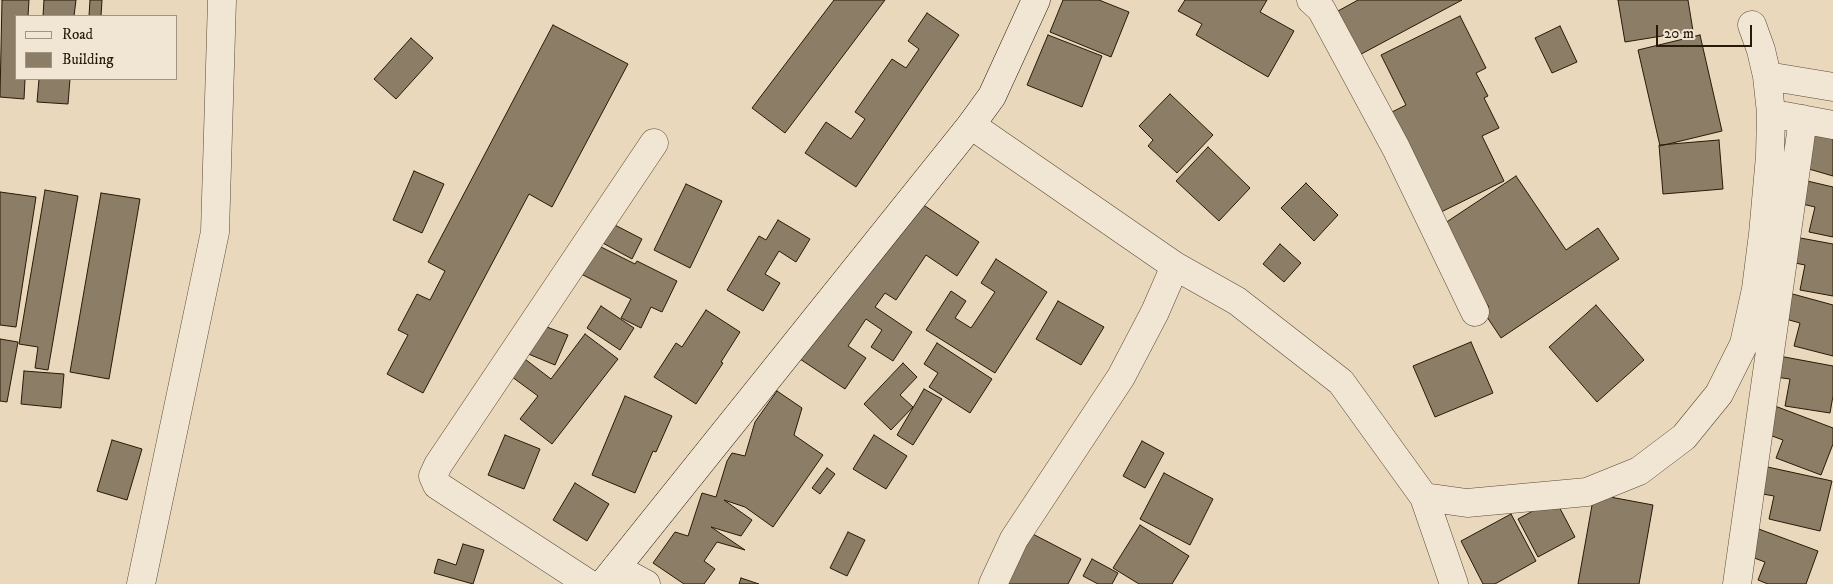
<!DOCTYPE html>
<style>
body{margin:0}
#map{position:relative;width:1833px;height:584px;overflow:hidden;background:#e9d8bc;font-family:"IM FELL DW Pica",serif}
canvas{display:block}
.legend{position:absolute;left:15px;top:15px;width:162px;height:65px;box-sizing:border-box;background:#f1e6d3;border:1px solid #a19482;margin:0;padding:6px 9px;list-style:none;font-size:15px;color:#281a09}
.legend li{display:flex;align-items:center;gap:10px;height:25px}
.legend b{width:25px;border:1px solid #a19482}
.scale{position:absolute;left:1656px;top:25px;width:96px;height:22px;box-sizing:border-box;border:2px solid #281a09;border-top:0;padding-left:6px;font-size:15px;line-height:18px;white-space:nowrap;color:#281a09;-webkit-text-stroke:4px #f1e6d3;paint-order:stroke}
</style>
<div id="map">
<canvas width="1833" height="584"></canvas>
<ul class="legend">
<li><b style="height:6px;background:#f1e6d3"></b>Road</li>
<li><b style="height:14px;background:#8c7d66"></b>Building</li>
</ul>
<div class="scale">20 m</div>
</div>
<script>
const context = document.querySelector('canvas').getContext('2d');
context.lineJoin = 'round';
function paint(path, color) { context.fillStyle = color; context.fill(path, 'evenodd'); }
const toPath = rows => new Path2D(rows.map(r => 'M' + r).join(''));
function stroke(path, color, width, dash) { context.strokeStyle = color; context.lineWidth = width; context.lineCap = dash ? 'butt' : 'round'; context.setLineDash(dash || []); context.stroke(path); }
const building = toPath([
 [2,0,29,0,28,16,16,16,16,79,25,79,24,99,0,97,2,0],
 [44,0,76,0,74,16,43,16,44,0],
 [90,0,102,0,101,16,89,16,90,0],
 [834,0,885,0,785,133,752,108,834,0],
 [1063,0,1099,0,1129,12,1111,57,1050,32,1063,0],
 [1185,0,1267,0,1260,12,1294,31,1268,77,1196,35,1202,24,1178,11,1185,0],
 [1358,0,1462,0,1352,59,1329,16,1358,0],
 [1618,0,1688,0,1693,31,1625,42,1618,0],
 [927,13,959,35,856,187,805,153,826,122,851,139,865,119,855,112,892,59,906,68,919,49,908,41,927,13],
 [1460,16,1486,68,1476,73,1488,96,1484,98,1499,128,1482,136,1504,181,1435,215,1388,114,1406,105,1381,55,1460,16],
 [553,25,628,64,552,207,529,194,423,393,387,374,408,335,398,330,417,294,430,300,445,271,428,262,553,25],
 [1560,26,1577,62,1552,73,1535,38,1560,26],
 [1048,35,1102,56,1082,107,1027,85,1048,35],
 [1700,35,1722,131,1660,146,1638,50,1700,35],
 [411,38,433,58,396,99,374,79,411,38],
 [39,79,70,79,68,104,37,102,39,79],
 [1170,94,1213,135,1177,173,1148,146,1153,140,1139,126,1170,94],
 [1814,124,1833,130,1833,176,1802,167,1814,124],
 [1719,140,1723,189,1663,194,1659,145,1719,140],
 [1208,147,1250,188,1219,221,1176,181,1208,147],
 [414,171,444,184,422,233,393,220,414,171],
 [1516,176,1566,250,1598,228,1619,259,1501,338,1483,311,1489,307,1436,229,1516,176],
 [1803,180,1833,187,1833,237,1809,232,1815,207,1798,203,1803,180],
 [1306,183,1338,215,1314,241,1281,208,1306,183],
 [686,184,722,201,690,268,654,250,686,184],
 [45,190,78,196,48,370,35,368,38,347,19,344,45,190],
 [0,192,36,197,16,327,0,325,0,192],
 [101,193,140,199,109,379,70,372,101,193],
 [913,198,979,242,957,276,926,255,896,300,885,293,875,307,912,332,893,361,871,347,882,330,866,319,848,346,866,358,845,389,800,359,913,198],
 [778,220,810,239,796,262,779,251,765,274,780,283,763,311,727,290,759,236,766,240,778,220],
 [611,223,642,239,632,259,601,242,611,223],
 [1795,237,1833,244,1833,296,1800,290,1805,265,1790,262,1795,237],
 [595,244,635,264,637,261,677,281,662,312,651,307,641,328,621,318,631,299,581,274,595,244],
 [1280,244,1301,263,1284,282,1263,264,1280,244],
 [996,259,1047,292,995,373,926,330,951,291,966,301,955,318,971,328,995,292,981,283,996,259],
 [1789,293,1833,305,1833,356,1794,346,1800,323,1782,318,1789,293],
 [1058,301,1104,327,1081,365,1036,339,1058,301],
 [1596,305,1644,360,1597,402,1549,347,1596,305],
 [601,306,634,328,620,350,587,328,601,306],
 [706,310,740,332,721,362,723,363,696,404,654,377,676,343,682,347,706,310],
 [539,324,568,335,555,365,526,353,539,324],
 [585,334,618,359,552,444,520,419,538,396,508,374,521,356,551,379,585,334],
 [0,339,18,342,7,402,0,401,0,339],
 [1471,342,1493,393,1435,417,1413,366,1471,342],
 [937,343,992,379,970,413,929,387,938,373,924,364,937,343],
 [1779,356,1833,366,1833,396,1830,413,1785,406,1790,379,1775,377,1779,356],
 [903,363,917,377,900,395,913,407,891,430,864,404,903,363],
 [24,371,64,374,61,408,21,404,24,371],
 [924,389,942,399,913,445,897,435,924,389],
 [777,391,802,408,794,435,823,455,773,527,745,507,724,500,752,520,741,536,711,527,745,550,717,542,704,561,715,569,704,584,684,584,653,563,675,532,688,536,702,493,716,497,727,461,732,453,745,456,755,422,777,391],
 [625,396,672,416,656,452,653,451,635,493,592,475,625,396],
 [1775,406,1833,428,1833,444,1821,475,1776,458,1783,440,1764,433,1775,406],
 [505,435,540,449,524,489,488,475,505,435],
 [874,435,907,456,886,489,853,469,874,435],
 [112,440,142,449,127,500,97,491,112,440],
 [1142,441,1164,453,1145,488,1123,476,1142,441],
 [1763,466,1832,481,1820,531,1769,519,1774,496,1757,493,1763,466],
 [827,468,835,474,820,494,812,488,827,468],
 [1164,473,1213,499,1190,545,1140,519,1164,473],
 [575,483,609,504,587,541,553,520,575,483],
 [1594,494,1653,505,1639,584,1578,584,1594,494],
 [1555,499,1575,537,1538,557,1518,519,1555,499],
 [1511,514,1536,561,1495,584,1483,584,1461,541,1511,514],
 [1140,525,1189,556,1172,584,1139,584,1113,568,1140,525],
 [1756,528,1818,551,1806,584,1768,584,1758,580,1765,562,1746,555,1756,528],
 [1025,530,1081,559,1068,584,998,584,1025,530],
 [848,532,865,540,847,576,830,568,848,532],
 [463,544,484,550,473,584,434,573,438,559,456,565,463,544],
 [1092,559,1118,573,1112,584,1098,584,1083,576,1092,559],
 [741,578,759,584,739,584,741,578]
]);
paint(building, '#8c7d66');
stroke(building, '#281a09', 1);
const street = toPath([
 [1311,0,1321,9,1396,148,1475,312],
 [1767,76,1833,87],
 [1785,116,1833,125],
 [971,125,1175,266,1237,301,1341,382,1424,497,1454,584],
 [1424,497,1467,503,1587,492,1639,471,1684,437,1719,394,1744,344,1756,289,1763,234,1770,156,1771,113,1767,76,1761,50,1752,25],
 [616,568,646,584],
 [141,584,215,232,222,0],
 [589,584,437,485,433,476,438,465,654,143],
 [993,584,1014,539,1121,377,1155,312,1175,266],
 [1737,584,1803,119]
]);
const secondary = toPath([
 [603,584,971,125,992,96,1036,0]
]);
stroke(street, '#584a36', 29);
stroke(secondary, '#281a09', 29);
stroke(street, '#f1e6d3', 28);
stroke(secondary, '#f1e6d3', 28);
</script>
